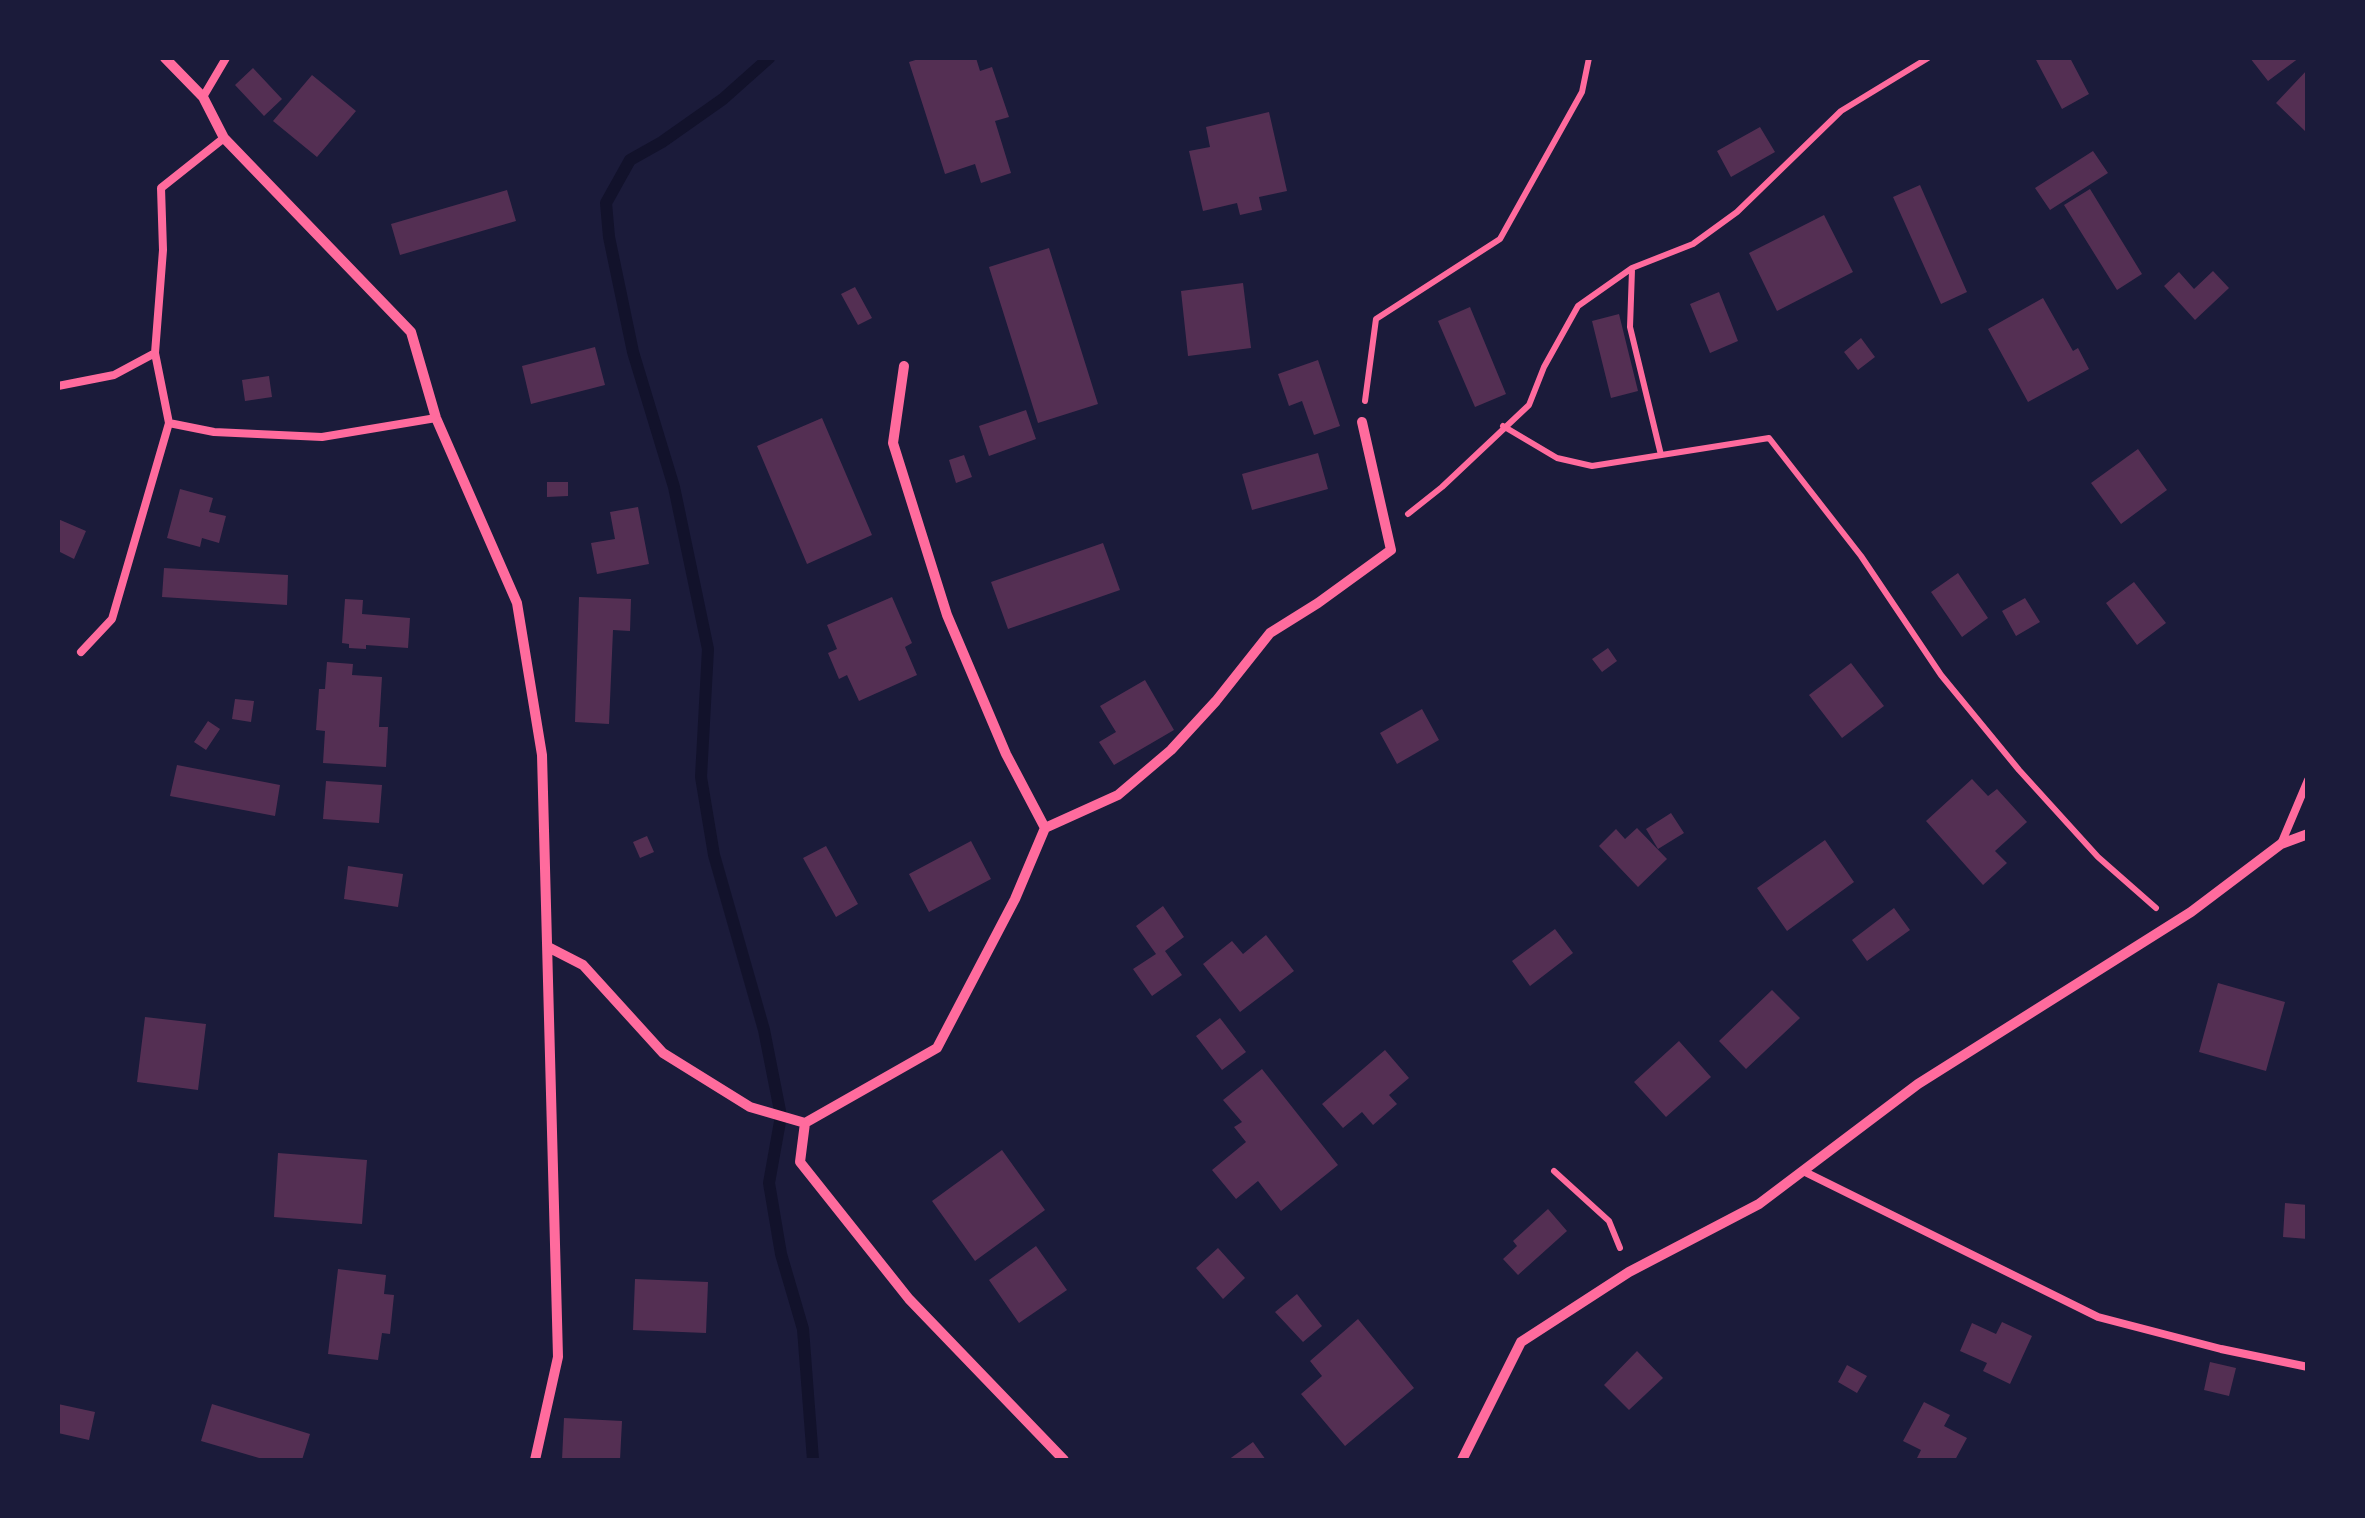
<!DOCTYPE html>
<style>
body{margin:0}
#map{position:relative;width:2365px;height:1518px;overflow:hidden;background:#1b1b3a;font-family:"Fira Sans Condensed",sans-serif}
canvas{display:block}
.frame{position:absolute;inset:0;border:60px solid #1b1b3a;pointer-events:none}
</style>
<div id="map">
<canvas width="2365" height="1518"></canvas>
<div class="frame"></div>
</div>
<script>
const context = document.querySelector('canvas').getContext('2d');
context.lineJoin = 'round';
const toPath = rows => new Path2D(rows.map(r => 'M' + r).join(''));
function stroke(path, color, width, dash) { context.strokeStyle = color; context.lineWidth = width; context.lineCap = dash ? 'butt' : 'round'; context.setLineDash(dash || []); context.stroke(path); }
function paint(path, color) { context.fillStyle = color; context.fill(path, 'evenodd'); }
stroke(toPath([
 [769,58,723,99,662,142,630,160,606,203,609,237,633,352,674,487,708,649,701,777,714,855,764,1030,781,1116,769,1183,781,1254,803,1329,813,1460]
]), '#12122b', 12);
paint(toPath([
 [922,58,976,58,980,71,992,67,1009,117,995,121,1011,173,981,183,975,164,945,174,909,62],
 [2035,58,2070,58,2089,94,2062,109],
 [2250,58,2299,58,2268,81],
 [253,68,282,99,264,116,235,85],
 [2308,69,2308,128,2305,131,2276,103],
 [312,75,356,111,317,157,273,121],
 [1269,112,1287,191,1259,197,1262,210,1240,215,1237,203,1203,211,1189,151,1210,147,1206,127],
 [1760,127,1775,152,1731,177,1717,151],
 [2093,151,2108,173,2050,210,2035,188],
 [1920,185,1967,292,1941,304,1893,197],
 [2090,189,2142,274,2117,290,2064,205],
 [507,190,516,221,400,255,391,224],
 [1824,215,1853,272,1777,311,1749,253],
 [1049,248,1098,404,1038,423,989,267],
 [2213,271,2229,288,2195,320,2164,286,2179,272,2194,289],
 [1243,283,1251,348,1188,356,1181,291],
 [855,287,872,318,858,325,841,294],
 [1719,292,1738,341,1710,353,1690,304],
 [2043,298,2073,351,2078,348,2089,369,2028,402,1988,329],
 [1470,307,1506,394,1475,407,1438,321],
 [1619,314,1638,391,1611,398,1592,321],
 [1861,338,1875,357,1858,370,1844,352],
 [595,347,605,385,531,404,522,366],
 [1318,360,1340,426,1314,435,1302,401,1289,406,1278,374],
 [269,376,272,397,245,401,242,380],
 [1026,410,1036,439,989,456,979,426],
 [822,418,872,535,807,564,757,446],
 [2138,449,2167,490,2121,524,2091,483],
 [1318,453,1328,489,1252,510,1242,474],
 [964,455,972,477,956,483,949,460],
 [547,482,568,482,568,496,547,497],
 [180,489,213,498,209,512,226,516,219,543,202,538,200,547,167,538],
 [638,507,649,564,597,574,591,543,615,539,610,512],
 [58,519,86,531,74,559,58,551],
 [1103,543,1120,590,1008,629,991,582],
 [164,568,288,575,287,605,162,597],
 [1958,573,1988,618,1962,637,1931,592],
 [2134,582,2166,623,2137,645,2106,603],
 [579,597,631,599,630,631,613,630,609,724,575,722],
 [892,597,912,643,905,647,917,675,859,701,847,675,839,679,828,653,837,649,827,625],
 [2025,598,2040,622,2016,636,2002,611],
 [345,599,363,600,362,614,410,618,408,648,366,645,366,649,349,648,349,644,342,643],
 [1608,648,1617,661,1602,672,1592,659],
 [327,662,353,664,352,675,382,677,379,727,388,727,386,767,323,763,325,731,316,730,319,689,325,689],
 [1851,663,1884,706,1842,738,1809,695],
 [1145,680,1174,730,1114,765,1099,742,1116,732,1100,706],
 [235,699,254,701,251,722,232,719],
 [1422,709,1439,740,1397,764,1380,733],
 [208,721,220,729,206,750,194,742],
 [177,765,280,785,275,816,170,796],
 [1972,779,1988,796,1997,789,2027,822,1995,851,2007,863,1983,885,1926,821],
 [326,781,382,785,379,823,323,819],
 [1671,813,1684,833,1658,849,1646,829],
 [1637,828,1667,859,1638,887,1599,846,1616,829,1625,839],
 [647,836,654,852,640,858,633,842],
 [1825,840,1854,882,1787,931,1757,888],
 [971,841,991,879,929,912,909,874],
 [826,846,858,904,836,917,803,858],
 [348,866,403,874,398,907,344,899],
 [1163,906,1184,937,1165,951,1182,975,1152,996,1133,969,1156,954,1136,926],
 [1894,908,1910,930,1867,961,1852,940],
 [1555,929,1573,953,1530,986,1512,961],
 [1266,935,1294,971,1240,1012,1203,964,1232,941,1243,954],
 [2218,983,2285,1002,2266,1071,2199,1052],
 [1772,990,1800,1018,1746,1069,1719,1041],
 [145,1017,206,1024,198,1090,137,1082],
 [1220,1018,1246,1052,1222,1070,1196,1036],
 [1679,1041,1711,1077,1666,1117,1634,1082],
 [1385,1050,1409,1078,1389,1095,1397,1104,1373,1125,1362,1112,1343,1128,1322,1104],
 [1262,1069,1338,1165,1281,1211,1258,1181,1236,1199,1212,1170,1246,1142,1234,1127,1242,1122,1223,1100],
 [1002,1150,1045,1210,975,1261,932,1201],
 [278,1153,367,1160,362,1224,274,1217],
 [2285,1203,2308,1205,2308,1239,2283,1237],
 [1548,1209,1567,1231,1518,1275,1503,1259,1517,1246,1513,1241],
 [1036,1246,1067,1290,1019,1323,989,1280],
 [1218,1248,1245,1278,1223,1299,1196,1268],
 [338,1269,386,1275,384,1294,394,1295,390,1334,382,1333,378,1360,328,1354],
 [635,1279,708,1282,706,1333,633,1330],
 [1297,1294,1322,1326,1303,1342,1275,1312],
 [1358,1319,1414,1388,1345,1446,1301,1394,1322,1376,1310,1361],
 [2002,1322,2032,1336,2010,1384,1983,1371,1987,1363,1960,1351,1972,1323,1996,1334],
 [1637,1351,1663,1378,1629,1410,1604,1385],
 [2210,1362,2236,1368,2229,1396,2204,1390],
 [1847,1365,1867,1376,1857,1393,1838,1382],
 [1924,1402,1950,1415,1944,1426,1967,1438,1955,1460,1916,1460,1921,1450,1903,1441],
 [58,1404,95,1412,89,1440,58,1433],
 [212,1404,310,1434,302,1460,266,1460,201,1441],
 [564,1418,622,1421,620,1460,562,1460],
 [1253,1442,1266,1460,1228,1460]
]), '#542f53');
stroke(toPath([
 [1632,270,1630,327,1661,455],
 [1365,401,1376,319,1500,239,1582,92,1589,58],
 [1503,426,1557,458,1592,466,1769,438,1861,556,1941,675,2019,770,2098,857,2156,908],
 [1408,514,1442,487,1529,405,1544,367,1578,306,1632,268,1693,244,1737,212,1841,111,1928,58],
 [1554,1171,1609,1221,1620,1248]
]), '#ff6b9d', 6);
stroke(toPath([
 [203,97,226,58],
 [58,386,114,375,155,353,163,250,161,188,224,138],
 [169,423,214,432,322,437,436,418],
 [81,652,112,619,169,423,155,353],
 [2281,844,2308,780],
 [1803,1171,2098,1317,2221,1349,2308,1367]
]), '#ff6b9d', 8);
stroke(toPath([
 [165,58,203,97,224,138,411,332,436,418,517,603,542,755,558,1357,535,1460],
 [904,366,893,443,947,615,1006,754,1045,828],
 [548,947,583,965,663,1053,750,1107,805,1123,937,1048,1015,899,1045,828,1118,795,1171,750,1216,701,1270,633,1318,603,1391,550,1362,422],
 [805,1123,800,1162,909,1299,1064,1460],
 [1462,1460,1521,1342,1629,1272,1759,1204,1918,1084,2191,912,2281,844,2308,834]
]), '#ff6b9d', 10);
</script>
